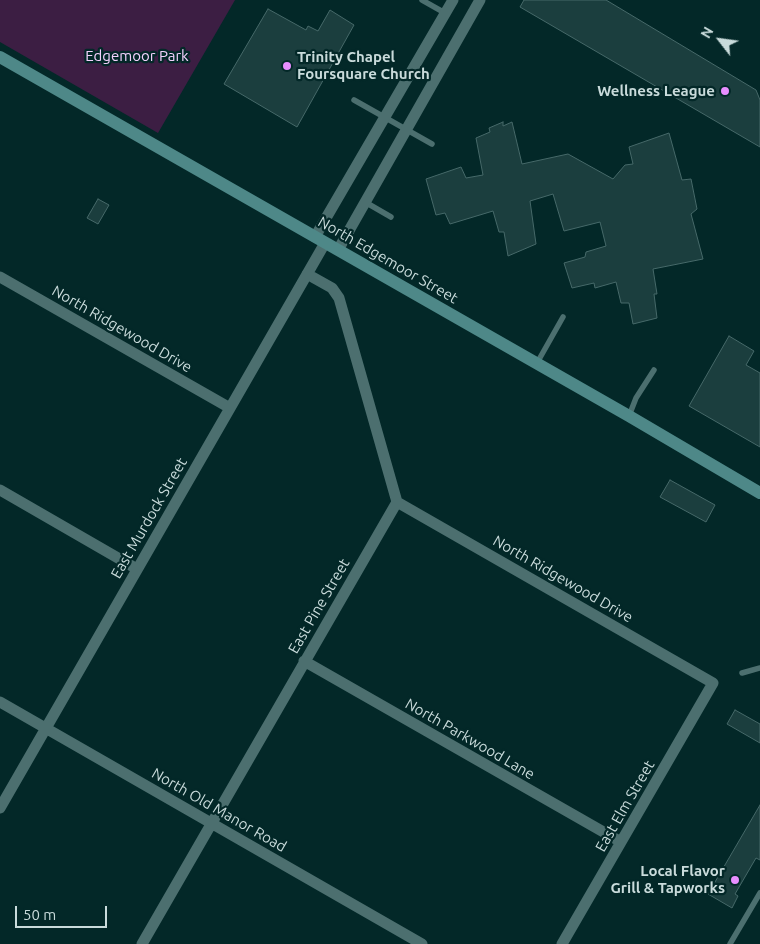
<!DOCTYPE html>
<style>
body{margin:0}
#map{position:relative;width:760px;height:944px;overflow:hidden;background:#032828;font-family:Ubuntu,sans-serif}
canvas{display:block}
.north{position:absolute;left:695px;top:15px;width:50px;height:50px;-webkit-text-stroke:4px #032828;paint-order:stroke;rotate:300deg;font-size:14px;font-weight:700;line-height:20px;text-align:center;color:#c9dbdb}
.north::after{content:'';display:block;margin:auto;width:18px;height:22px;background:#c9dbdb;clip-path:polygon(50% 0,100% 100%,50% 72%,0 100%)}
.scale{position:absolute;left:15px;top:906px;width:92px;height:22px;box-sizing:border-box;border:2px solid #c9dbdb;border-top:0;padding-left:6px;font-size:15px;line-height:18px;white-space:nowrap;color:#c9dbdb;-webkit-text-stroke:4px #032828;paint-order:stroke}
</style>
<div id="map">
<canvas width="760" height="944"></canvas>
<div class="north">N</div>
<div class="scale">50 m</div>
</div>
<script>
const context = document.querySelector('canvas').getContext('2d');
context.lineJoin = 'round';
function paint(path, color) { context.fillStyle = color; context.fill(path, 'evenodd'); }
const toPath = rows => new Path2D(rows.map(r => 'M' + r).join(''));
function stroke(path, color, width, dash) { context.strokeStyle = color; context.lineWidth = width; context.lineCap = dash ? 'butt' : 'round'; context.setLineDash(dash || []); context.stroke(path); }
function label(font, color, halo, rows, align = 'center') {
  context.font = font + ' Ubuntu,sans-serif'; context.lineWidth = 4.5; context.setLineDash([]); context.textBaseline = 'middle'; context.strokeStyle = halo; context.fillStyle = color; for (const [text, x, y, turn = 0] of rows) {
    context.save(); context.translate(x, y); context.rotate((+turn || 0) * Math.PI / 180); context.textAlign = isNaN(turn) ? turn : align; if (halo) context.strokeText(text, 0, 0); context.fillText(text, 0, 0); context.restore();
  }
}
paint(toPath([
 [0,0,235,0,158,133,0,42]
]), '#3c1e43');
const building = toPath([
 [524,0,606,0,756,90,760,100,760,147,520,7,524,0],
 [268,9,306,30,308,26,318,31,330,10,354,25,297,127,224,84,268,9],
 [503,122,503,126,512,122,522,164,568,154,613,179,625,165,633,164,629,147,669,133,682,180,691,179,697,209,691,214,703,259,653,269,657,294,654,294,657,318,633,324,629,303,621,303,616,282,595,288,594,283,572,288,564,263,585,257,586,252,606,246,600,222,564,231,553,194,530,201,536,244,508,256,504,232,499,232,493,211,450,224,445,213,436,215,426,179,461,167,466,178,483,175,476,138,490,132,489,128,503,122],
 [98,199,109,205,98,224,87,218,98,199],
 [729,336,754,351,746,365,760,373,760,447,689,406,729,336],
 [670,480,715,505,706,522,660,497,670,480],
 [735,710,760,724,760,743,727,724,735,710],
 [760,805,760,860,756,858,735,894,738,896,732,908,708,894,760,805]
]);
paint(building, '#1b3e3e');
stroke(building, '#466969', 1);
stroke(toPath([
 [422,0,445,13],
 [354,100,432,144],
 [365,202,391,217],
 [537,363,563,317],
 [629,416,636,398,654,370],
 [742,673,760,668],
 [730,944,760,893]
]), '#4c6f6f', 5.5);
stroke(toPath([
 [315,237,453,0],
 [338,250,480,0],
 [0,277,230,408],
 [0,490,137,569],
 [397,502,713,683,562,944],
 [304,661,621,842],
 [0,702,422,944],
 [0,808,325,243],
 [142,944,397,502,339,298,332,288,307,274]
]), '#4c6f6f', 11);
stroke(toPath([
 [0,57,629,416,760,493]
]), '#4e8888', 12);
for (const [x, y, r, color] of [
 [287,66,5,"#e88eff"],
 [725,91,5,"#e88eff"],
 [735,880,5,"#e88eff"]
]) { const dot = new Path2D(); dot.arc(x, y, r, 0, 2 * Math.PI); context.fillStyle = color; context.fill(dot); stroke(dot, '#032828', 2); }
label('15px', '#f5d1fe', '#032828', [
 ["Edgemoor Park",137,56]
]);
label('bold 15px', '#c9dbdb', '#032828', [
 ["Trinity Chapel",297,57,"left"],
 ["Foursquare Church",297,74,"left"],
 ["Wellness League",715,91],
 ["Local Flavor",725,871],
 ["Grill & Tapworks",725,888]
], 'right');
label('15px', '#c9dbdb', '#032828', [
 ["North Edgemoor Street",388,260,30],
 ["North Ridgewood Drive",122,329,30],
 ["East Murdock Street",149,518,-60],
 ["North Ridgewood Drive",563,579,30],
 ["East Pine Street",319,606,-60],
 ["North Parkwood Lane",470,739,30],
 ["East Elm Street",625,806,-60],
 ["North Old Manor Road",219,810,30]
]);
</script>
